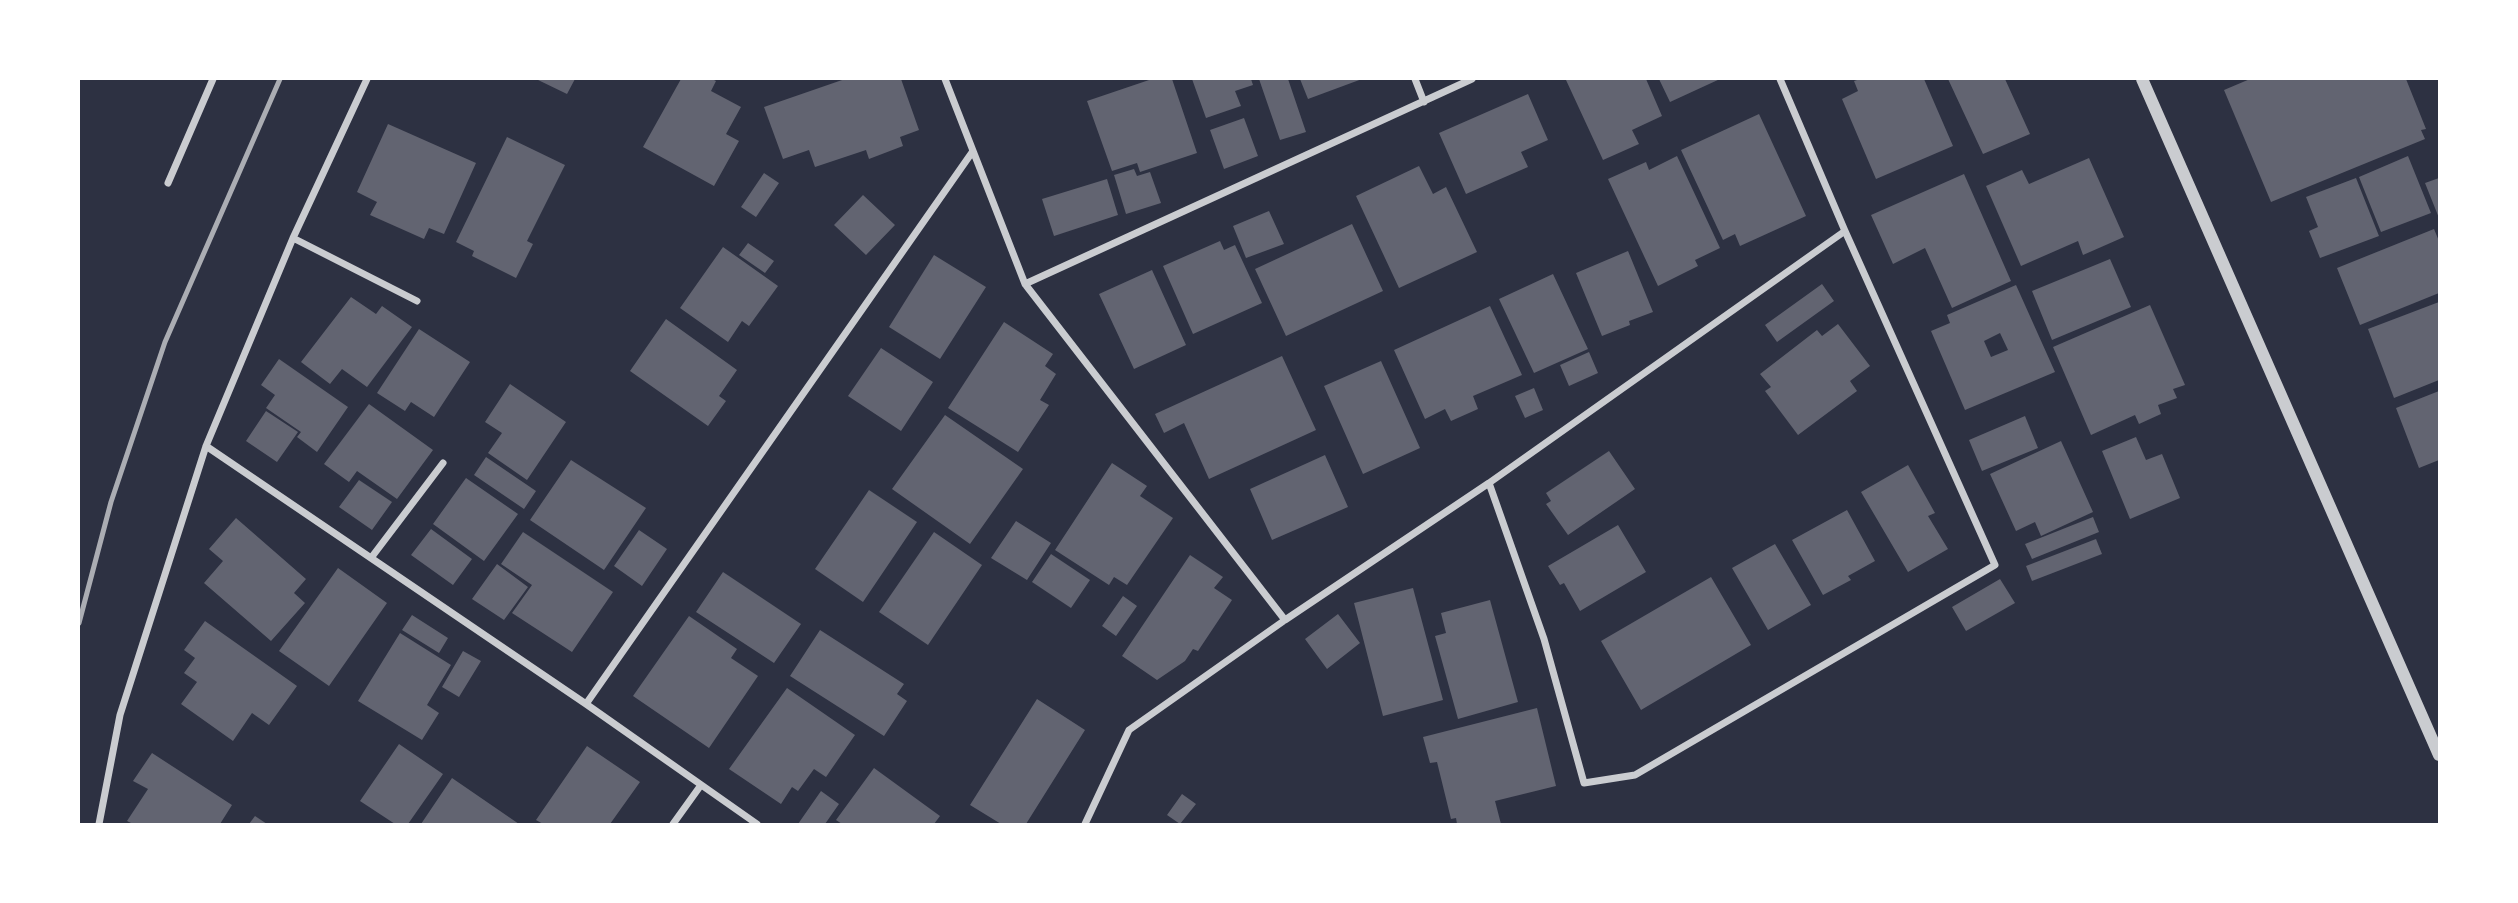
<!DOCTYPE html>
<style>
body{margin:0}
#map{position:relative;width:2518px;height:903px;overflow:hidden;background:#2d3142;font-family:"Fira Sans Condensed",sans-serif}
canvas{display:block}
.frame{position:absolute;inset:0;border:80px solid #fff;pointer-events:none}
</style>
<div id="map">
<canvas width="2518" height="903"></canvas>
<div class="frame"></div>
</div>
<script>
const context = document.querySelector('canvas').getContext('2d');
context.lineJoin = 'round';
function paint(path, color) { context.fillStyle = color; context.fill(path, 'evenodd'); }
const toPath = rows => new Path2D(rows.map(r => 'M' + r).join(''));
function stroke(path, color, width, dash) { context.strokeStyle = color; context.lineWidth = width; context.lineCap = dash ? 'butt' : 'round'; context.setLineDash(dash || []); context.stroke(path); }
paint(toPath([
 [536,79,575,79,567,94],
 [681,79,712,79,716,81,711,91,741,107,726,134,739,141,714,186,643,147],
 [845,79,901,79,919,130,900,137,903,146,869,159,866,150,815,167,809,150,783,159,764,107],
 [1152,79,1172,79,1197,153,1140,172,1137,163,1112,171,1087,101],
 [1192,79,1251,79,1253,85,1235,91,1241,106,1206,118],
 [1259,79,1288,79,1306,132,1280,140],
 [1300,79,1362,79,1308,99],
 [1569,79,1646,79,1662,116,1632,130,1639,144,1603,160,1566,80],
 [1659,79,1720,79,1670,102],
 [1860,79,1924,79,1953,146,1876,179,1842,99,1858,91,1854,81],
 [1948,79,2005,79,2030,134,1983,154],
 [2250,79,2406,79,2426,129,2421,130,2425,139,2271,202,2224,90],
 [1528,94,1548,140,1521,152,1528,167,1466,194,1439,133],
 [1759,114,1806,216,1740,246,1735,234,1723,240,1681,150],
 [1244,118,1258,156,1224,169,1210,130],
 [388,124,476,163,444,234,429,228,424,239,370,215,377,202,357,192],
 [507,137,565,165,527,241,533,244,516,278,472,256,474,251,456,242],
 [1677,156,1720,248,1695,260,1698,266,1658,286,1608,179,1646,162,1649,170],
 [2408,156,2431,213,2381,232,2359,177],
 [2089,158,2124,237,2083,255,2078,241,2021,266,1986,186,2022,170,2029,184],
 [1419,166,1433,194,1446,187,1477,252,1399,288,1356,196],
 [1134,169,1137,176,1150,172,1161,203,1126,214,1114,175],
 [764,173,779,183,756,217,741,207],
 [1964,174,2011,281,1952,308,1925,248,1893,264,1871,215],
 [2356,178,2379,236,2320,258,2309,231,2318,227,2306,197],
 [2439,178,2439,218,2425,183],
 [1107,179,1118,215,1054,236,1042,199],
 [863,195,895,225,866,255,834,225],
 [1269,211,1284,244,1246,258,1233,226],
 [1352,224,1383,291,1286,336,1255,269],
 [2434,229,2439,241,2439,293,2360,325,2337,268],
 [1220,241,1224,250,1235,245,1262,303,1193,334,1163,266],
 [748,243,774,261,765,273,739,255],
 [723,247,778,286,749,326,742,321,728,342,680,308],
 [1628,251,1653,312,1629,321,1630,325,1602,336,1576,273],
 [934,255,986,287,940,359,889,327],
 [2110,259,2131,307,2052,340,2032,291],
 [1152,270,1186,345,1134,369,1099,294],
 [1553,274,1588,349,1534,373,1499,299],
 [1822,284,1834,301,1777,342,1765,325],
 [2016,285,2055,372,1965,410,1931,331,1950,323,1947,315],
 [2000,333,2008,350,1991,357,1984,341],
 [351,297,376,314,382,306,412,327,367,387,342,369,330,384,301,362],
 [2439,302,2439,380,2394,398,2368,329],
 [2150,305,2185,385,2173,389,2177,398,2158,405,2161,414,2139,424,2135,415,2091,435,2053,347],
 [1490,306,1522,375,1473,396,1478,409,1451,421,1445,409,1425,419,1394,350],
 [666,319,737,370,719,396,726,401,708,426,630,371],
 [1004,322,1053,354,1045,366,1056,374,1040,400,1049,405,1018,452,948,408],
 [1838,324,1870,366,1850,381,1857,391,1798,435,1765,391,1771,387,1760,374,1817,330,1822,336],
 [419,329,470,362,434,417,411,402,405,411,377,393],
 [881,348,933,382,901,431,848,396],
 [1589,352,1598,373,1569,386,1560,365],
 [1282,356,1316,430,1209,479,1184,423,1164,433,1155,414],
 [279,359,348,407,317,452,297,437,301,432,266,408,275,395,261,385],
 [1381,361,1420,448,1363,474,1324,386],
 [510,384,566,422,527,480,488,453,502,433,485,422],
 [1534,388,1543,410,1525,418,1515,396],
 [2439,391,2439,460,2419,468,2396,408],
 [369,404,433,450,397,499,357,471,349,482,324,464],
 [266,411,298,432,277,462,246,441],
 [945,415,1023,469,970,544,892,489],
 [2025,416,2038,448,1982,471,1969,440],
 [2136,437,2146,460,2162,454,2180,498,2130,519,2102,451],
 [2061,441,2093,512,2041,536,2035,522,2016,531,1990,474],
 [1609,451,1635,489,1568,535,1546,504,1551,501,1546,493],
 [1325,455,1348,507,1272,540,1250,489],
 [486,457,536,491,524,509,474,475],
 [571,460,646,508,604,570,530,520],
 [1112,463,1147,486,1140,496,1173,518,1127,585,1114,577,1109,585,1055,550],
 [1908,465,1935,513,1928,516,1948,549,1908,572,1861,492],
 [466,478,518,514,484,561,433,524],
 [359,480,392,502,372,530,339,507],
 [869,490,917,522,863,602,815,569],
 [1847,510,1875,561,1848,576,1851,580,1823,595,1792,540],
 [2093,517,2099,532,2032,559,2025,544],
 [236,518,306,579,294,593,305,603,271,641,204,583,223,561,209,549],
 [1016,521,1051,543,1027,580,991,558],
 [1618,525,1646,572,1580,611,1564,583,1560,585,1548,566],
 [431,529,472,559,453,585,411,555],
 [639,530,667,549,642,586,614,566],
 [523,532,613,592,572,652,512,613,532,585,501,564],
 [934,532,982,565,928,645,879,612],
 [2096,539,2102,554,2032,581,2026,566],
 [1775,544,1811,605,1768,630,1732,568],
 [1051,554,1090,580,1071,608,1032,582],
 [1190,555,1223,577,1214,588,1232,600,1198,651,1193,649,1185,661,1157,680,1122,656],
 [497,564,528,587,504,620,472,599],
 [338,568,387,603,329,686,279,651],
 [723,572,801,624,774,663,696,612],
 [1711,577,1751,645,1641,710,1601,641],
 [2000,579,2015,603,1966,631,1952,607],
 [1413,588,1443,700,1383,716,1354,603],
 [1123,596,1137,606,1116,636,1102,626],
 [1490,600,1518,702,1458,719,1435,636,1446,633,1441,613],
 [1338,614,1360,643,1327,669,1305,639],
 [412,615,448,638,439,653,402,630],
 [689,616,737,649,731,658,758,676,709,748,633,696],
 [205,621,297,686,269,725,252,713,233,741,181,704,197,682,184,673,195,658,184,650],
 [820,630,904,684,897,694,907,701,884,736,790,676],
 [400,633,451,665,427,705,439,713,422,740,358,701],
 [463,651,481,661,459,697,442,687],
 [787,688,855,735,826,777,814,769,798,791,792,787,781,804,729,769],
 [1037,699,1085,730,1026,824,1001,824,970,805],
 [1537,708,1556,786,1495,801,1501,824,1457,824,1456,818,1451,819,1437,762,1430,763,1423,737],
 [399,744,443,774,408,824,395,824,360,801],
 [587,746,640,782,610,824,543,824,536,820],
 [152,753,232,805,220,824,133,824,127,821,148,789,133,781],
 [874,768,940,816,934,824,842,824,836,820],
 [452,778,519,824,421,824],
 [821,791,839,804,825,824,798,824],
 [1182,794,1196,804,1180,824,1167,815],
 [255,816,267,824,249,824]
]), '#626471');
stroke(toPath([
 [945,79,1025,284,1285,620],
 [1415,79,1424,102],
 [168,183,213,79],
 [293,238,417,301],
 [1025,284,1472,79],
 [206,446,586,704,757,824],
 [1489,483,1544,639,1584,783,1635,775,1995,565,1845,231,1780,79],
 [371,558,443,463],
 [586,704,973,151],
 [99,824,120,715,206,446,293,238,367,79],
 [673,824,701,785],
 [1085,824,1129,730,1285,620,1489,483,1845,231]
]), '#caccd0', 7);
stroke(toPath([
 [2142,79,2439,755]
]), '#caccd0', 12);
stroke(toPath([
 [79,623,111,502,165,342,280,79]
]), '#abadb3', 5);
</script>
